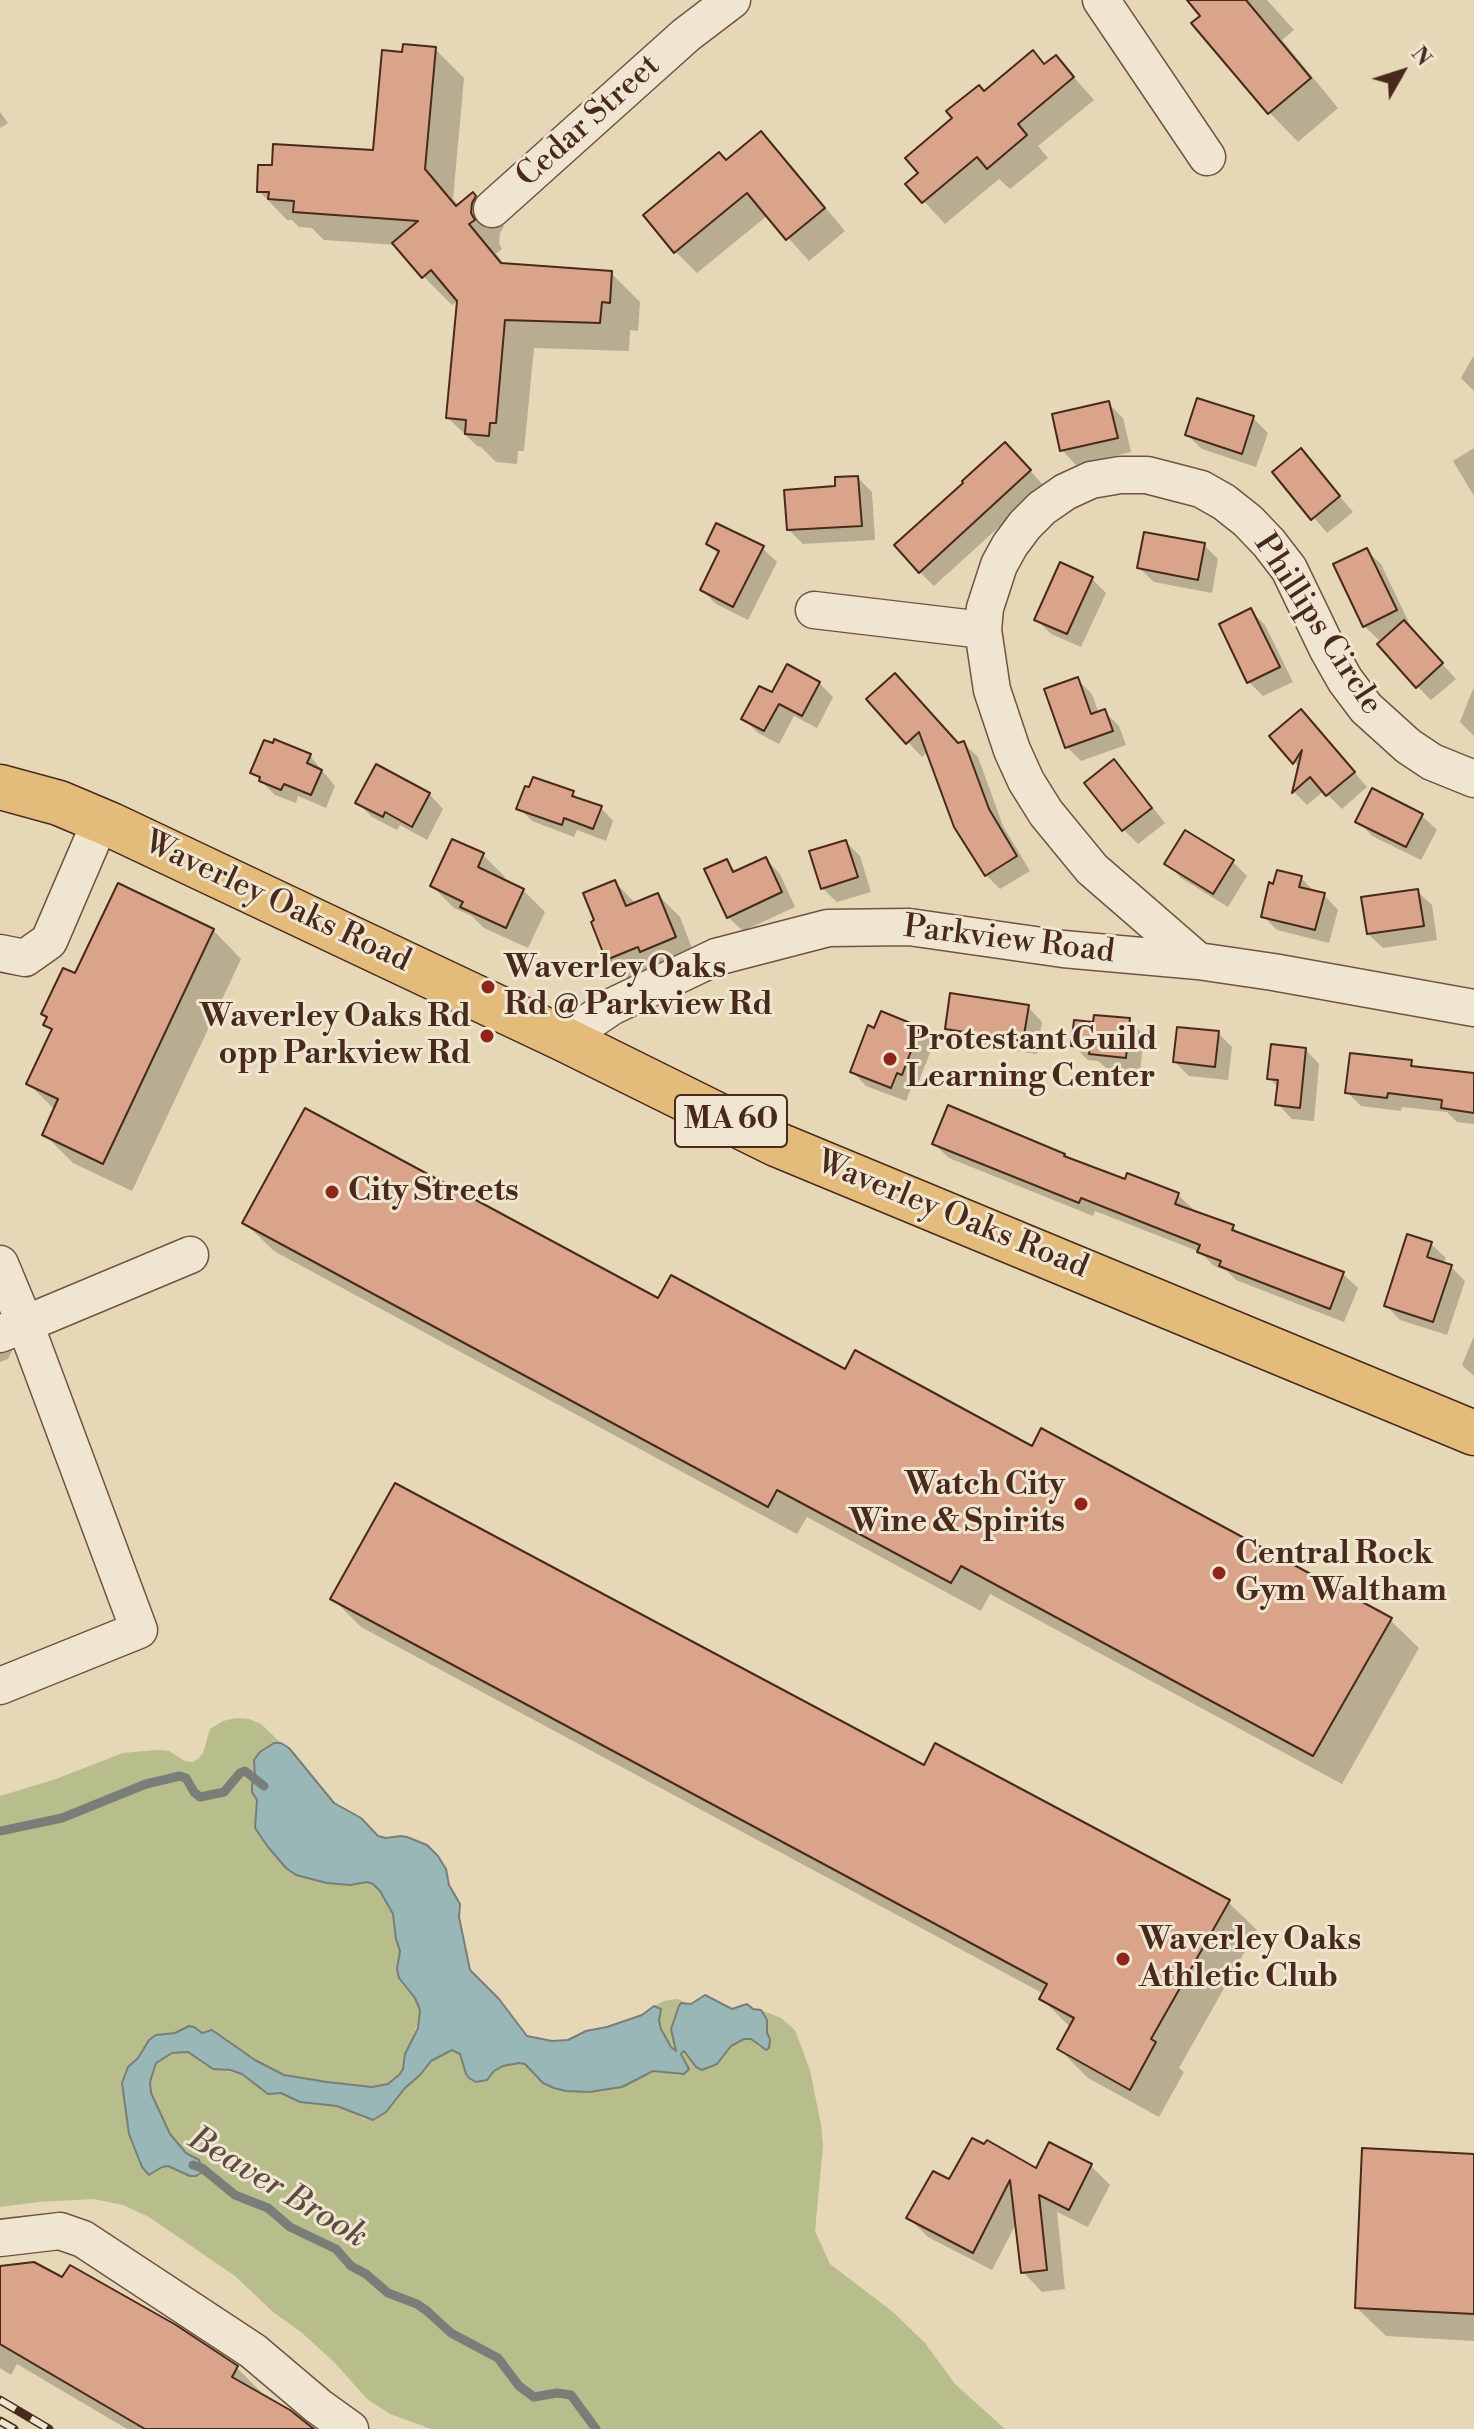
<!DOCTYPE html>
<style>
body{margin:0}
#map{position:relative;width:1474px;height:2429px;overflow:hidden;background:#e6d7b6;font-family:"Libre Bodoni",serif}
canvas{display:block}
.north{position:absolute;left:1362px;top:32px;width:80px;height:80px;-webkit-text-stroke:6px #efe5d0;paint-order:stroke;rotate:51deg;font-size:22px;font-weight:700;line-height:32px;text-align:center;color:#48291b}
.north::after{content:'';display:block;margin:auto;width:28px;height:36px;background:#48291b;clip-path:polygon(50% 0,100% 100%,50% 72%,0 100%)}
</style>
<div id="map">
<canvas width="1474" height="2429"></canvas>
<div class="north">N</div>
</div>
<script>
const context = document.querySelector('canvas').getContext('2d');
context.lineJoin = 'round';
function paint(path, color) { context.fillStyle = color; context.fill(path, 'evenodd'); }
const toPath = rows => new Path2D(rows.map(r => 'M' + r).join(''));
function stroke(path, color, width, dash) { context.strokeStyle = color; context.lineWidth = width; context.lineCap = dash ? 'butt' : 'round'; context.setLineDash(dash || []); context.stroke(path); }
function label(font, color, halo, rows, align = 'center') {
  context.font = font + ' "Libre Bodoni",serif'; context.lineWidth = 6; context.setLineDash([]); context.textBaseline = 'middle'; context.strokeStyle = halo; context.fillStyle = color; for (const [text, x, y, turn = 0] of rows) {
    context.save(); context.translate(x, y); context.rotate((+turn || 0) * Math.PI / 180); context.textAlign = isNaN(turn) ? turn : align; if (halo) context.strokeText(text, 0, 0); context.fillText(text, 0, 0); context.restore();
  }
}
paint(toPath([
 [236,1718,249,1719,261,1724,281,1743,274,1743,254,1760,255,1778,252,1792,257,1800,255,1828,268,1847,296,1875,315,1880,359,1884,367,1882,373,1884,380,1891,393,1914,396,1939,400,1951,397,1969,415,1998,420,2010,420,2019,405,2054,403,2069,399,2075,388,2084,372,2087,327,2082,284,2075,265,2066,206,2034,185,2027,175,2033,156,2035,149,2040,138,2058,133,2061,124,2102,129,2134,144,2171,149,2175,152,2174,162,2167,173,2166,194,2156,186,2153,170,2134,151,2093,150,2082,156,2063,171,2053,188,2052,202,2062,221,2070,242,2074,268,2094,280,2093,300,2102,309,2101,348,2109,365,2119,386,2112,405,2087,420,2075,431,2061,446,2051,457,2051,463,2059,464,2066,487,2080,494,2071,503,2066,519,2063,525,2064,536,2077,566,2091,602,2091,622,2087,653,2071,679,2075,688,2066,682,2052,722,2059,731,2046,744,2038,751,2039,760,2048,770,2039,767,2033,767,2020,761,2010,781,2018,795,2030,810,2070,821,2125,823,2146,815,2231,830,2264,893,2312,925,2343,955,2384,1005,2429,431,2429,390,2414,367,2399,335,2363,301,2332,273,2312,235,2276,149,2217,123,2205,93,2199,38,2202,0,2207,0,1796,56,1779,123,1753,157,1750,169,1751,185,1761,192,1762,198,1759,203,1753,210,1729,223,1721],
 [678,1999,686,2003,682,2003,672,2029,676,2051,665,2037,659,2021,658,2007,654,2006,664,2001]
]), '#b8bd8c');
const water = toPath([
 [274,1743,281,1743,289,1748,334,1803,361,1818,378,1836,386,1838,401,1836,407,1837,427,1845,438,1856,446,1869,449,1885,460,1904,459,1917,470,1970,499,1999,527,2036,552,2041,568,2040,586,2031,607,2027,642,2015,654,2006,661,2009,659,2021,661,2029,671,2047,676,2051,671,2029,679,2006,681,2003,691,2004,705,1995,732,2009,747,2004,753,2009,761,2010,767,2020,767,2033,770,2039,769,2048,766,2050,751,2039,744,2039,731,2046,717,2064,702,2070,696,2067,684,2051,681,2054,689,2069,684,2074,653,2071,622,2087,589,2092,566,2091,554,2088,543,2083,525,2064,519,2063,503,2066,494,2071,487,2080,476,2082,469,2078,466,2074,460,2054,452,2050,431,2061,420,2075,405,2088,386,2112,373,2120,337,2106,300,2102,281,2093,268,2094,242,2074,230,2070,213,2069,188,2052,172,2053,156,2063,150,2082,151,2093,170,2134,186,2153,199,2160,202,2168,201,2173,196,2176,190,2176,168,2166,162,2167,149,2175,142,2167,129,2134,122,2083,128,2067,138,2058,149,2040,156,2035,175,2033,189,2026,194,2027,202,2033,212,2030,255,2060,284,2075,327,2082,372,2087,388,2084,399,2075,403,2069,405,2054,418,2028,420,2010,415,1998,399,1978,397,1969,400,1951,396,1939,393,1914,380,1891,373,1884,367,1882,350,1885,327,1883,296,1875,286,1868,268,1847,255,1828,257,1800,252,1792,252,1784,255,1778,254,1760,260,1752,274,1743]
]);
paint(water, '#99b7b7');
stroke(water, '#797e79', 2);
paint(toPath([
 [1189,0,1267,0,1294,30,1282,40,1338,108,1298,142,1270,113,1194,23,1203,16],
 [435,49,464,78,453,199,459,206,473,195,504,226,500,233,499,243,502,249,496,254,505,265,611,273,640,302,638,331,630,330,629,351,534,348,524,451,518,451,517,464,496,462,481,447,477,446,448,418,459,300,452,305,424,277,397,245,324,240,312,228,299,227,292,220,287,220,259,191,374,152,404,54],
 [1056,57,1094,100,1038,146,1048,158,1010,189,999,179,945,224,908,184,920,173,984,93,1046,66],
 [0,112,8,123,0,128],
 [761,134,782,156,845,231,809,261,768,215,697,273,676,252,727,162],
 [1474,355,1474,391,1461,378],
 [1109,404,1123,418,1131,452,1076,465,1062,450],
 [1253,418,1268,433,1256,467,1202,449,1187,435],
 [1474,448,1474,496,1453,461],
 [1301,451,1353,512,1327,533,1275,472],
 [1019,458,1044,486,934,586,920,572,966,483],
 [858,478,872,492,875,540,803,544,789,530,837,488],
 [708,544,762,548,777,562,748,620,716,604,702,590,720,555],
 [1204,545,1218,559,1212,593,1154,582,1139,568],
 [1366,550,1381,564,1410,625,1407,626,1456,679,1431,700,1417,686,1387,636,1379,640,1364,626],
 [1092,579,1106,593,1081,647,1051,634,1036,619],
 [1251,611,1265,625,1293,682,1263,696,1249,682],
 [1077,679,1092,694,1099,714,1105,712,1119,726,1126,745,1081,761,1067,747],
 [819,683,833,697,817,728,794,716,779,744,758,733,744,719,773,695],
 [1473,689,1474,689,1474,736,1460,722],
 [868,699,958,745,963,743,978,757,1003,826,1030,871,1000,889,986,875,928,751,922,757],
 [1315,726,1367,787,1342,809,1324,791,1307,805,1294,792,1300,768,1272,736],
 [310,756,335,786,326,808,298,796,296,803,275,795,252,772],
 [1114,762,1128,776,1165,823,1138,844,1124,830,1087,783],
 [1372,791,1422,816,1437,830,1421,860,1372,836,1358,821],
 [573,793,581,802,601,808,613,821,606,841,577,830,574,837,532,821,519,808],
 [429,794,443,809,427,840,400,825,397,830,372,817,358,803],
 [1186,833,1233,862,1247,876,1228,907,1181,878,1167,863],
 [453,841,483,855,505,877,503,881,523,890,545,912,528,948,484,928,472,916,454,908,432,886],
 [846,842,860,856,871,892,837,902,822,888],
 [766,859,780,874,795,907,743,931,728,917,726,861,737,872],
 [1301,878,1315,892,1324,895,1338,910,1329,943,1277,930,1263,916],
 [615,882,636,904,658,895,680,917,696,959,630,981,608,959],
 [1417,891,1432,905,1437,940,1383,948,1368,934],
 [213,930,241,959,132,1191,73,1163,44,1134,55,1110,29,1084,53,1032,46,1024,76,976],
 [1028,1007,1042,1022,1037,1054,961,1043,947,1028],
 [1129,1020,1144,1035,1140,1072,1106,1068,1098,1061,1088,1060,1073,1045,1094,1024],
 [919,1029,934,1043,916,1088,912,1086,906,1101,866,1086,852,1071,875,1030],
 [1218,1033,1232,1047,1228,1080,1189,1076,1175,1062],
 [1305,1049,1319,1064,1314,1121,1292,1119,1278,1104,1279,1088,1269,1078],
 [1411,1062,1417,1069,1474,1075,1474,1124,1457,1122,1447,1112,1402,1107,1401,1111,1361,1106,1347,1092],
 [934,1144,1064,1155,1068,1159,1126,1181,1178,1195,1193,1209,1192,1212,1233,1227,1241,1236,1343,1274,1358,1288,1344,1322,1236,1280,1227,1271,1214,1266,1200,1252,1095,1211,1093,1216,949,1158],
 [245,1223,659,1301,846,1372,1032,1448,1390,1620,1419,1648,1342,1784,990,1594,981,1611,807,1517,797,1534,274,1251],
 [1431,1244,1446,1258,1443,1264,1451,1267,1465,1281,1447,1335,1400,1320,1386,1305],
 [0,1316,13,1349,8,1359,0,1362],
 [1474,1336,1474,1376,1462,1365],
 [333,1599,924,1768,1228,1902,1257,1930,1179,2068,1184,2072,1159,2117,1088,2078,1059,2049,1071,2028,1042,1999,1044,1994,361,1627],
 [1474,2156,1474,2341,1386,2336,1357,2308],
 [1090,2165,1110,2185,1088,2227,1057,2212,1065,2289,1042,2292,1023,2272,1017,2222,992,2270,928,2237,909,2218,950,2182],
 [0,2268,237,2368,266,2397,312,2429,127,2429,17,2364,11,2375,0,2368]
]), '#0003');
stroke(toPath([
 [0,1831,62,1818,146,1784,180,1776,186,1778,194,1792,200,1797,224,1792,240,1773,245,1771,264,1786],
 [193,2165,202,2168,235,2195,268,2208,290,2227,336,2249,351,2266,366,2274,388,2293,417,2304,427,2311,451,2333,498,2358,519,2386,534,2397,557,2393,571,2395,596,2429]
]), '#797e79', 9);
const building = toPath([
 [1187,0,1246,0,1311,78,1268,114,1191,23,1200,16,1187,0],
 [403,44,436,47,425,169,456,206,473,192,476,196,472,203,471,213,475,220,469,224,501,263,612,271,610,303,602,302,600,323,505,320,496,423,490,423,489,436,465,434,466,420,446,418,457,301,431,270,422,278,392,243,418,221,293,212,294,201,268,199,269,192,257,192,258,165,272,165,273,144,373,150,382,50,402,52,403,44],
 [1033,50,1044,64,1056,55,1074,77,1018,124,1027,135,987,169,977,157,922,203,905,184,918,173,905,158,952,118,946,111,979,85,984,91,1033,50],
 [761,131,825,208,786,240,747,193,674,253,643,215,719,152,726,160,761,131],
 [1197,398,1254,416,1242,454,1185,435,1197,398],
 [1109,401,1118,438,1060,451,1052,414,1109,401],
 [1005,442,1031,470,919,573,894,545,963,483,962,481,1005,442],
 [1301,448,1340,496,1311,520,1272,472,1301,448],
 [858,476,862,526,787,530,784,490,835,486,835,477,858,476],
 [716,523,764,546,733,607,700,590,719,551,706,544,716,523],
 [1144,532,1205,543,1198,580,1137,568,1144,532],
 [1367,548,1397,610,1363,627,1333,564,1367,548],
 [1060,562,1093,577,1067,634,1034,620,1060,562],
 [1251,608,1280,667,1247,683,1219,624,1251,608],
 [1404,620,1443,663,1416,688,1377,644,1404,620],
 [787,664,820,682,802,716,779,704,764,731,741,719,759,686,772,692,787,664],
 [895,673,958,743,964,741,989,809,1017,856,985,876,954,827,919,732,906,744,866,699,895,673],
 [1078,677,1091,714,1105,709,1113,731,1065,748,1044,689,1078,677],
 [1301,709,1355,772,1326,796,1310,777,1292,793,1302,750,1293,764,1269,736,1301,709],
 [274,739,311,754,307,763,322,770,311,795,284,784,281,790,259,781,260,777,250,773,264,740,273,743,274,739],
 [1114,759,1152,808,1122,831,1084,783,1114,759],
 [376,764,430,793,412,827,385,812,383,817,355,803,376,764],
 [533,777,574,791,572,796,602,806,593,829,564,818,562,825,516,809,525,786,529,787,533,777],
 [1372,788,1423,814,1406,847,1355,822,1372,788],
 [1185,830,1234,860,1213,894,1164,864,1185,830],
 [452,839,484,853,478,867,524,889,506,928,460,907,463,902,430,886,452,839],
 [846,840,858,877,821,889,809,851,846,840],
 [766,857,782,892,727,918,704,869,727,859,733,872,766,857],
 [1277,870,1302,876,1299,887,1325,893,1315,930,1261,917,1269,882,1273,884,1277,870],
 [615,880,626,906,658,893,676,937,640,952,638,947,606,960,591,922,594,920,583,893,615,880],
 [118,883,214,929,103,1164,42,1135,58,1099,26,1084,52,1029,43,1025,47,1017,41,1014,63,968,75,973,118,883],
 [1418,889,1424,926,1367,934,1361,897,1418,889],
 [950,993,1029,1005,1023,1041,945,1029,950,993],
 [881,1011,920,1027,902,1075,897,1073,891,1088,850,1072,868,1025,874,1028,881,1011],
 [1094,1015,1130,1018,1126,1058,1089,1054,1090,1048,1071,1046,1074,1020,1093,1022,1094,1015],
 [1177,1027,1219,1031,1215,1067,1173,1062,1177,1027],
 [1271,1044,1306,1048,1300,1108,1275,1105,1278,1080,1267,1079,1271,1044],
 [1350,1053,1412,1060,1411,1066,1474,1073,1474,1113,1441,1108,1442,1100,1388,1093,1387,1098,1345,1093,1350,1053],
 [948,1105,1065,1154,1064,1156,1125,1179,1127,1173,1179,1193,1175,1204,1234,1225,1232,1230,1344,1272,1330,1309,1219,1266,1221,1261,1197,1252,1200,1245,1081,1198,1079,1203,932,1144,948,1105],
 [305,1108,658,1298,671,1275,845,1369,855,1350,1032,1446,1041,1428,1392,1618,1313,1756,961,1566,951,1583,777,1490,768,1507,242,1223,305,1108],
 [1407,1234,1432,1242,1427,1257,1452,1265,1433,1322,1384,1306,1407,1234],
 [395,1483,924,1765,935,1743,1230,1900,1151,2039,1156,2042,1130,2090,1057,2049,1074,2018,1039,1999,1047,1984,330,1599,395,1483],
 [972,2138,984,2144,987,2140,1036,2168,1049,2142,1092,2164,1069,2210,1039,2195,1047,2270,1021,2273,1010,2180,973,2253,906,2218,933,2171,949,2179,972,2138],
 [1362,2148,1474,2154,1474,2314,1355,2308,1362,2148],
 [34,2262,62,2277,70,2265,176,2325,238,2366,232,2377,290,2410,314,2429,145,2429,0,2344,0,2266,34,2262]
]);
paint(building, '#d9a48a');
stroke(building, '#48291b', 2);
const minor = toPath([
 [1101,0,1207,157],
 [492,209,686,35,732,0],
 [814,610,983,630],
 [0,953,25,958,49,941,101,820],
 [1198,961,1092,869,1046,813,1026,781,1012,750,992,690,983,630,985,608,999,565,1010,545,1025,525,1042,508,1065,492,1091,480,1120,475,1147,475,1201,489,1224,502,1248,521,1269,543,1289,569,1328,650,1345,680,1366,708,1408,746,1432,762,1474,779],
 [564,1039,611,1007,716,957,828,928,909,927,1063,949,1198,961,1273,972,1474,1008],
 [0,1264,25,1324,190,1255],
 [0,1334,25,1324,139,1630,0,1686],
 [0,2238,60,2231,83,2239,253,2351,318,2406,350,2429]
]);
const major = toPath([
 [0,787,59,803,111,825,564,1039,776,1144,1474,1433]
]);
stroke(minor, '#705442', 39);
stroke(major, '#48291b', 47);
stroke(minor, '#efe5d0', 36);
stroke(major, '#e3bc7b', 44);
const rail = toPath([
 [0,2400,49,2429],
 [0,2421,14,2429]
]);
stroke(rail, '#48291b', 9);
stroke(rail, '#efe5d0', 6, [18]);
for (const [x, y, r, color] of [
 [488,987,8,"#8f2418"],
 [487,1036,8,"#8f2418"],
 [890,1059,8,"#8f2418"],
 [332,1192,8,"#8f2418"],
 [1081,1504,8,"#8f2418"],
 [1219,1573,8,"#8f2418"],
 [1123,1959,8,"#8f2418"]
]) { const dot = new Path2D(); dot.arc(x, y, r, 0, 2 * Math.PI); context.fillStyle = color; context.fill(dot); stroke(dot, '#efe5d0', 3); }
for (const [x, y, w] of [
 [731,1121,112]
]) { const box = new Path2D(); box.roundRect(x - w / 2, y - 26, w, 52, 6); context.fillStyle = '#efe5d0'; context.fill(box); stroke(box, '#48291b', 2); }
label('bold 30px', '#48291b', null, [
 ["MA 60",731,1121]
]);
label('32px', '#48291b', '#efe5d0', [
 ["Cedar Street",589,122,-42],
 ["Phillips Circle",1317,625,57],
 ["Waverley Oaks Road",277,903,25],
 ["Parkview Road",1009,941,7],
 ["Waverley Oaks Road",952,1216,22]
]);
label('bold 32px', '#48291b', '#efe5d0', [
 ["Waverley Oaks",504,969],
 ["Rd @ Parkview Rd",504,1006],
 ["Waverley Oaks Rd",471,1018,"right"],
 ["opp Parkview Rd",471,1055,"right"],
 ["Protestant Guild",906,1041],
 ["Learning Center",906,1078],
 ["City Streets",348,1192],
 ["Watch City",1065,1486,"right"],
 ["Wine & Spirits",1065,1523,"right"],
 ["Central Rock",1235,1555],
 ["Gym Waltham",1235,1592],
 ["Waverley Oaks",1139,1941],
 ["Athletic Club",1139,1978]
], 'left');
label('italic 34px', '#5c4c42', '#efe5d0', [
 ["Beaver Brook",277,2189,31]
]);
</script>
